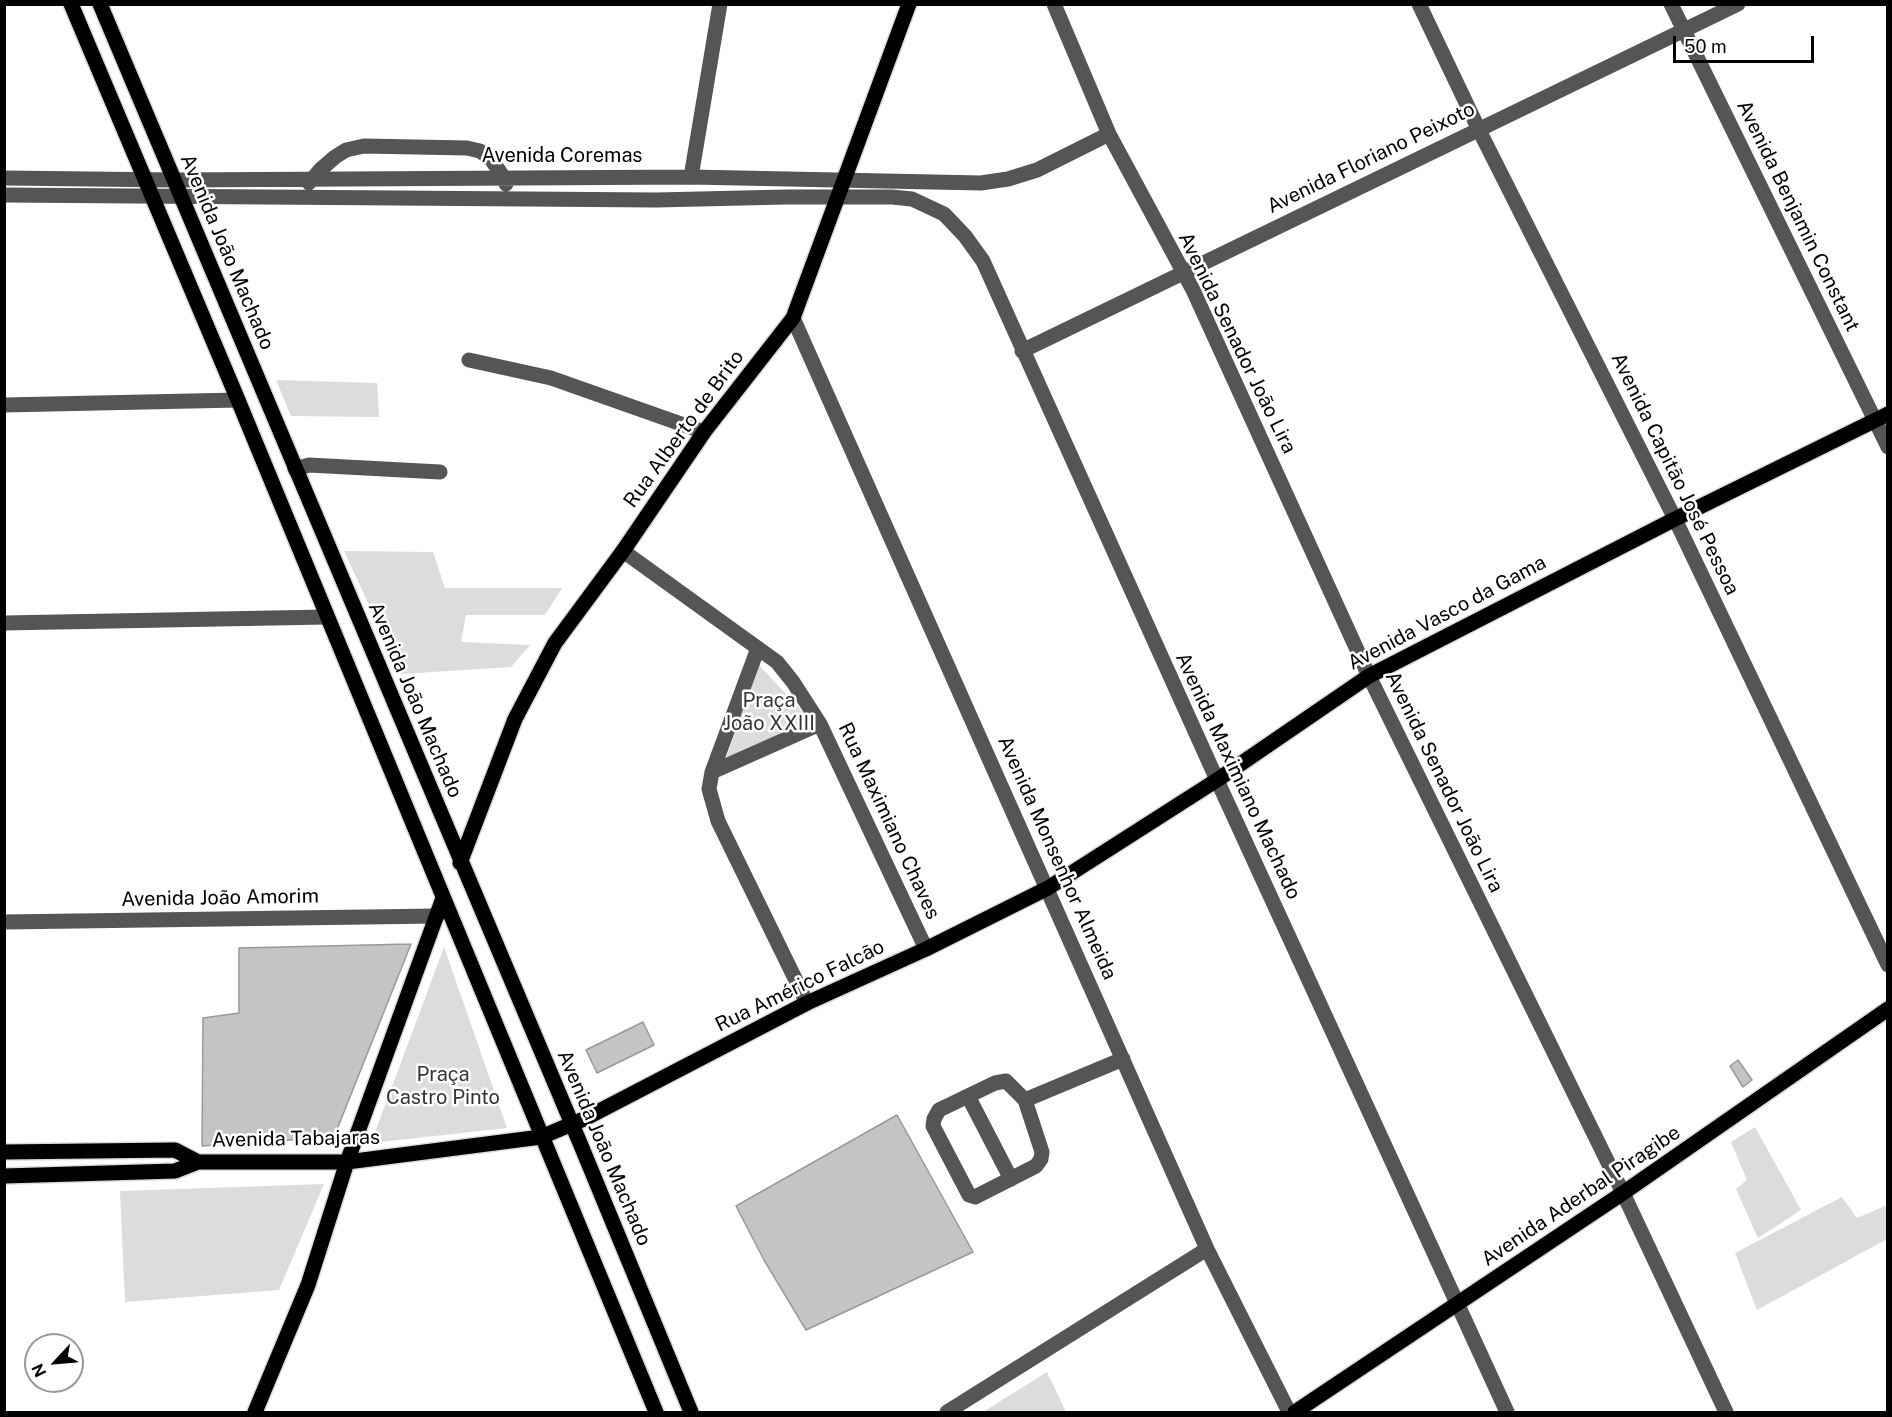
<!DOCTYPE html>
<meta charset="utf-8">
<style>
body{margin:0}
#map{position:relative;width:1892px;height:1417px;overflow:hidden;background:#fff;font-family:"Public Sans",sans-serif}
canvas{display:block}
.frame{position:absolute;inset:0;border:6px solid #000;pointer-events:none}
.north{position:absolute;left:24px;top:1333px;width:60px;height:60px;box-sizing:border-box;background:#fff;border:2px solid #999;border-radius:50%;rotate:244deg;font-size:16px;font-weight:700;line-height:24px;text-align:center;color:#000}
.north::after{content:'';display:block;margin:auto;width:21px;height:27px;background:#000;clip-path:polygon(50% 0,100% 100%,50% 72%,0 100%)}
.scale{position:absolute;left:1673px;top:36px;width:141px;height:27px;box-sizing:border-box;border:3px solid #000;border-top:0;padding-left:8px;font-size:18px;line-height:21px;white-space:nowrap;color:#000;-webkit-text-stroke:4px #fff;paint-order:stroke}
</style>
<div id="map">
<canvas width="1892" height="1417"></canvas>
<div class="frame"></div>
<div class="north">N</div>
<div class="scale">50 m</div>
</div>
<script>
const context = document.querySelector('canvas').getContext('2d');
context.lineJoin = 'round';
function paint(path, color) { context.fillStyle = color; context.fill(path, 'evenodd'); }
const toPath = rows => new Path2D(rows.map(r => 'M' + r).join(''));
function stroke(path, color, width, dash) { context.strokeStyle = color; context.lineWidth = width; context.lineCap = dash ? 'butt' : 'round'; context.setLineDash(dash || []); context.stroke(path); }
function label(font, color, halo, rows, align = 'center') {
  context.font = font + ' "Public Sans",sans-serif'; context.lineWidth = 5; context.setLineDash([]); context.textBaseline = 'middle'; context.strokeStyle = halo; context.fillStyle = color; for (const [text, x, y, turn = 0] of rows) {
    context.save(); context.translate(x, y); context.rotate((+turn || 0) * Math.PI / 180); context.textAlign = isNaN(turn) ? turn : align; if (halo) context.strokeText(text, 0, 0); context.fillText(text, 0, 0); context.restore();
  }
}
paint(toPath([
 [276,380,377,383,379,417,291,416],
 [344,551,433,552,445,588,562,588,545,615,466,615,461,642,530,645,511,667,401,674],
 [759,665,812,722,726,758],
 [444,947,507,1128,371,1143],
 [1755,1127,1801,1210,1758,1238,1736,1189,1747,1180,1731,1142],
 [324,1184,279,1290,125,1302,120,1191],
 [1842,1197,1857,1218,1887,1205,1887,1239,1757,1310,1735,1253],
 [1047,1372,1066,1412,983,1412]
]), '#dcdcdc');
const building = toPath([
 [411,944,334,1137,202,1146,203,1018,239,1013,239,948,411,944],
 [643,1022,654,1045,597,1073,586,1050,643,1022],
 [1738,1060,1752,1080,1743,1087,1730,1066,1738,1060],
 [897,1115,973,1252,806,1330,764,1260,736,1206,897,1115]
]);
paint(building, '#c4c4c4');
stroke(building, '#999', 1.5);
const major = toPath([
 [71,4,238,400,656,1412],
 [100,4,580,1143,691,1412],
 [460,863,515,719,555,643,623,551,704,432,793,318,909,4],
 [4,1152,175,1150,198,1162],
 [4,1176,175,1171,198,1162,347,1162,541,1137,584,1119,807,1003,926,949,1048,888,1217,780,1369,676,1675,519,1888,414],
 [255,1412,308,1285,347,1162,443,898],
 [1295,1412,1623,1193,1888,1009]
]);
stroke(major, '#dbdbdb', 18);
stroke(toPath([
 [1054,4,1109,134,1193,290,1369,676,1623,1193,1726,1412],
 [1419,4,1479,130,1675,519,1888,965],
 [1671,4,1888,447],
 [691,177,720,4],
 [4,178,174,180,691,177,981,183,1008,179,1037,170,1109,134],
 [309,183,320,170,335,157,346,150,364,146,467,148,480,151,491,159,504,178,506,184],
 [4,195,656,200,786,197,892,197,912,199,944,214,965,236,983,261,1217,780,1507,1412],
 [793,318,1207,1249,1289,1412],
 [1022,351,1738,4],
 [469,360,551,378,704,432],
 [4,405,238,400],
 [295,469,309,465,440,472],
 [623,551,777,662,793,682,820,724,926,949],
 [4,623,326,617],
 [758,648,712,772,709,789,718,821,807,1003],
 [712,772,820,724],
 [4,922,437,916],
 [1006,1081,1025,1100,1042,1152,1041,1159,1036,1166,975,1197,969,1195,933,1126,934,1119,939,1110,995,1083,1006,1081],
 [968,1096,1011,1179],
 [1025,1100,1123,1059],
 [947,1412,1207,1249]
]), '#555', 15);
stroke(major, '#000', 15);
label('20px', '#000', '#fff', [
 ["Avenida Coremas",562,156],
 ["Avenida Floriano Peixoto",1371,158,-26],
 ["Avenida Benjamin Constant",1798,216,64],
 ["Avenida João Machado",227,252,67],
 ["Avenida Senador João Lira",1237,343,64],
 ["Rua Alberto de Brito",684,429,-54],
 ["Avenida Capitão José Pessoa",1675,474,64],
 ["Avenida Vasco da Gama",1447,613,-28],
 ["Avenida João Machado",415,700,67],
 ["Avenida Maximiano Machado",1238,776,65],
 ["Avenida Senador João Lira",1444,782,64],
 ["Rua Maximiano Chaves",889,821,65],
 ["Avenida Monsenhor Almeida",1057,858,66],
 ["Avenida João Amorim",220,898,-1],
 ["Rua Américo Falcão",800,986,-26],
 ["Avenida Tabajaras",296,1139,-1],
 ["Avenida João Machado",604,1148,67],
 ["Avenida Aderbal Piragibe",1581,1196,-34]
]);
label('20px', '#333', '#fff', [
 ["Praça",769,701],
 ["João XXIII",769,724],
 ["Praça",443,1075],
 ["Castro Pinto",443,1098]
]);
</script>
